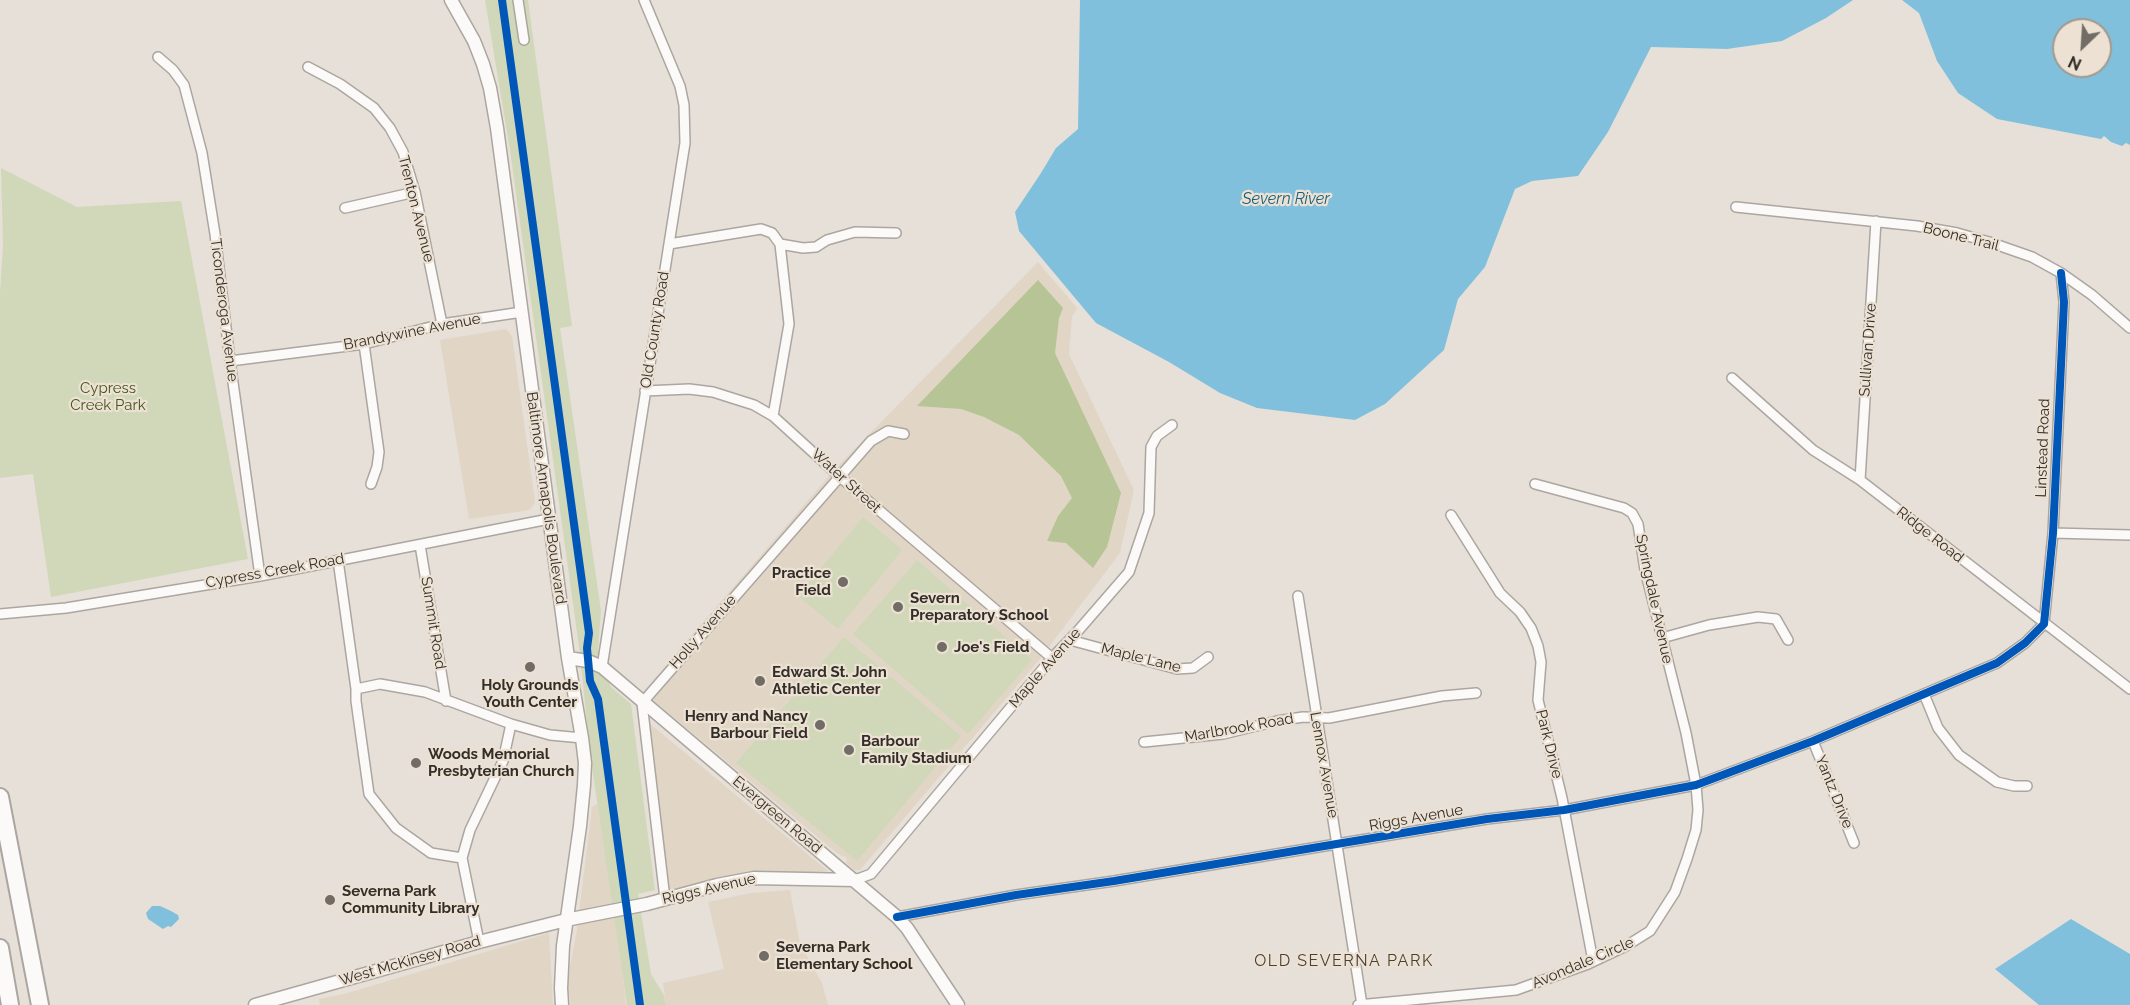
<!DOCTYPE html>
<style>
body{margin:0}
#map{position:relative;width:2130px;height:1005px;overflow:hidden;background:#e6e0d8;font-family:Raleway,sans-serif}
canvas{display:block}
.north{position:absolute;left:2052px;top:18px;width:60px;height:60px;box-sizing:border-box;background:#ece1d2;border:2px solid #a2998e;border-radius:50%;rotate:205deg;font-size:16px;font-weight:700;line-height:24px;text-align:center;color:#322e29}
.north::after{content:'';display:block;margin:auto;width:21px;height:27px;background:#716c66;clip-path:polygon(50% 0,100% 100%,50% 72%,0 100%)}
</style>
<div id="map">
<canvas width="2130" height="1005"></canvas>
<div class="north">N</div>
</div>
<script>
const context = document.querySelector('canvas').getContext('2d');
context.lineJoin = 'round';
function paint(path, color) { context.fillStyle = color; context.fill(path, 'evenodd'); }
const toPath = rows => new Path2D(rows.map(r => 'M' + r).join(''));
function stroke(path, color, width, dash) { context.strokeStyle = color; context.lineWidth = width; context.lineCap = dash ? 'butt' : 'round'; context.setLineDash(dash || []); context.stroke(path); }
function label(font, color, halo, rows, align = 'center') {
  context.font = font + ' Raleway,sans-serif'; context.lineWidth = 4.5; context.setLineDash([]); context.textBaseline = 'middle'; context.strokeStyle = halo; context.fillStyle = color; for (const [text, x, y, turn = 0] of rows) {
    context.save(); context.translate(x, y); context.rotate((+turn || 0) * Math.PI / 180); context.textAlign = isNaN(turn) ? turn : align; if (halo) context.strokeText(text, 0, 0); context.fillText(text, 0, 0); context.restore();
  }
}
paint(toPath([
 [1038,262,1077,308,1072,317,1069,354,1134,490,1120,553,1039,660,860,870,854,870,846,863,847,858,838,854,643,692,836,468],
 [506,329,512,336,535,502,530,510,469,519,440,340],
 [649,723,828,871,668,890],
 [603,800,626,1005,571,1005,567,982,577,929,592,807],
 [790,890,800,944,822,983,828,1005,666,1005,663,983,724,969,708,902,751,893],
 [549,933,553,1005,320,1005,319,999,344,994]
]), '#e1d6c6');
paint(toPath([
 [485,0,528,0,572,326,560,328,601,611,598,649,611,687,631,704,655,890,638,894,651,974,664,995,666,1005,627,1005,591,760,579,647,510,150],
 [1,168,77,207,181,201,248,559,51,597,33,474,0,478,0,292,3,246],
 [863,517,902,550,838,629,798,596],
 [917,560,1032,660,968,734,853,634],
 [844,637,961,736,857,861,736,763]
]), '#d0d8b9');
paint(toPath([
 [1038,280,1063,308,1059,318,1055,353,1121,493,1107,547,1093,568,1066,543,1047,541,1058,516,1072,498,1061,476,1019,435,984,417,961,409,917,406]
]), '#b7c495');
paint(toPath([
 [1080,0,1853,0,1826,18,1782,41,1727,49,1651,47,1608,132,1578,176,1532,181,1515,189,1485,267,1458,299,1444,350,1385,404,1355,420,1257,408,1220,393,1169,362,1096,323,1019,231,1015,212,1041,173,1056,148,1078,129],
 [1902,0,2130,0,2130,145,2126,143,2122,146,2111,142,2104,136,2101,139,1997,119,1958,93,1937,61,1919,13],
 [2064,30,2100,30,2100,66,2064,66],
 [152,906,160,906,171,911,178,915,179,919,171,927,168,926,163,929,148,919,146,913],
 [2071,919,2130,954,2130,1005,2039,1005,1995,969]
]), '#80c0dc');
const street = toPath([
 [518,0,524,40],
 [158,57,173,70,184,85,202,153,215,234,230,361,260,576],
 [308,67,340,84,374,108,390,128,403,152,415,192,442,324],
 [1736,207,1917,226,1957,233,1989,242,2032,257,2061,273,2092,295,2130,328],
 [345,208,415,192],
 [669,244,761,229,772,233,780,244,789,324,773,416],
 [780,244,803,248,816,247,827,240,855,232,896,233],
 [364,344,379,452,377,467,371,484],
 [230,361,364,344,442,324,522,312],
 [1732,378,1813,450,1860,480,2130,689],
 [645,391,689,389,713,392,754,405,773,416,839,476,1052,658],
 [1860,480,1876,221],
 [1451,515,1500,593,1520,612,1531,628,1538,646,1541,662,1538,700,1562,798,1593,961],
 [2053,533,2130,535],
 [420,545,446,701],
 [338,560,356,689],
 [1298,596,1362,1005],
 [0,614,66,608,260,576,549,519],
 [1662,638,1709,625,1758,617,1776,619,1788,640],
 [1070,640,1177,669,1193,668,1208,657],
 [602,667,685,143,684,105,680,86,644,0],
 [1924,694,1938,728,1959,755,1997,782,2014,786,2027,786],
 [1813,741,1854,843],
 [1144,742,1223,734,1277,721,1303,717,1329,718,1442,696,1476,693],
 [462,858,431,853,396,828,369,794,356,701,356,689,380,684,425,692,511,724],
 [855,880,871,874,1052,658,1077,632,1129,572,1149,513,1151,447,1157,436,1172,425],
 [665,899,642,703,871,441,888,431,904,434],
 [897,917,1016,895,1114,881,1487,819,1564,810,1696,785,1813,741,1997,663,2025,643,2044,624,2053,533,2064,302,2061,273],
 [479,942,462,858,470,830,503,761,511,724,550,735,582,738],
 [1358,1005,1516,990,1588,964,1626,946,1650,931,1675,892,1687,859,1696,830,1698,810,1696,785,1686,733,1645,570,1638,524,1632,513,1624,508,1535,484]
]);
const secondary = toPath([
 [451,0,474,41,483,64,490,88,497,128,568,658,582,738,585,763,584,785,580,826,563,946,561,988,562,1005],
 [568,658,588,661,602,667,897,917,907,928,958,1005],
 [255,1005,479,942,566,920,647,904,717,885,754,878,855,880]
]);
const highway = toPath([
 [0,797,40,1005],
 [0,948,10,1005]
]);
stroke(street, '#aba6a0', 12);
stroke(secondary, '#aba6a0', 15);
stroke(highway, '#aba6a0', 20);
stroke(street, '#fbfaf9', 9);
stroke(secondary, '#fbfaf9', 12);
stroke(highway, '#fbfaf9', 16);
stroke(toPath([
 [502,0,589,633,587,648,590,681,598,699,640,1005],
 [897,917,1016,895,1114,881,1487,819,1564,810,1696,785,1813,741,1997,663,2025,643,2044,624,2053,533,2064,302,2061,273]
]), '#0057b8', 8);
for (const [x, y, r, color] of [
 [843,582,6,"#716c66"],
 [898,607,6,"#716c66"],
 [942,647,6,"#716c66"],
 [530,667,6,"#716c66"],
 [760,681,6,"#716c66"],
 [820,725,6,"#716c66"],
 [849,750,6,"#716c66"],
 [416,763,6,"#716c66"],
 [330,900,6,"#716c66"],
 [764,956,6,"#716c66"]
]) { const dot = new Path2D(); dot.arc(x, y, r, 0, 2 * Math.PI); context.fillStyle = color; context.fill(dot); stroke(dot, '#ece1d2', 2); }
label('15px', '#322e29', '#ece1d2', [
 ["Trenton Avenue",416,209,76],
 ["Boone Trail",1961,237,14],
 ["Ticonderoga Avenue",224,310,83],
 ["Old County Road",655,330,-81],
 ["Brandywine Avenue",412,332,-11],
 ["Sullivan Drive",1868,350,-86],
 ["Linstead Road",2043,448,-88],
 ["Water Street",846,481,42],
 ["Baltimore Annapolis Boulevard",546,498,82],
 ["Ridge Road",1930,535,38],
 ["Cypress Creek Road",275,571,-10],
 ["Springdale Avenue",1654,599,78],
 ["Summit Road",433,623,81],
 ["Holly Avenue",703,632,-49],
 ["Maple Lane",1141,658,14],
 ["Maple Avenue",1045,668,-49],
 ["Marlbrook Road",1239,728,-10],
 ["Park Drive",1549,744,76],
 ["Lennox Avenue",1324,765,80],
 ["Yantz Drive",1834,792,68],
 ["Evergreen Road",777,815,40],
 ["Riggs Avenue",1416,818,-10],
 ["Riggs Avenue",709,889,-13],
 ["West McKinsey Road",410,961,-16],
 ["Avondale Circle",1583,963,-23]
]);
label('15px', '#42551d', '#ece1d2', [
 ["Cypress",108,388],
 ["Creek Park",108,405]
]);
label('bold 15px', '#322e29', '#ece1d2', [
 ["Practice",831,573,"right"],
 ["Field",831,590,"right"],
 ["Severn",910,598],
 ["Preparatory School",910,615],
 ["Joe's Field",954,647],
 ["Edward St. John",772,672],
 ["Athletic Center",772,689],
 ["Holy Grounds",530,685,"center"],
 ["Youth Center",530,702,"center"],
 ["Henry and Nancy",808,716,"right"],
 ["Barbour Field",808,733,"right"],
 ["Barbour",861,741],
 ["Family Stadium",861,758],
 ["Woods Memorial",428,754],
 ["Presbyterian Church",428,771],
 ["Severna Park",342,891],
 ["Community Library",342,908],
 ["Severna Park",776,947],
 ["Elementary School",776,964]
], 'left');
label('italic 16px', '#175f7d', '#ece1d2', [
 ["Severn River",1286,199]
]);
context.letterSpacing = '1.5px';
label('16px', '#4a4135', '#ece1d2', [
 ["OLD SEVERNA PARK",1344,961]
]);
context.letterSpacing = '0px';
</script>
